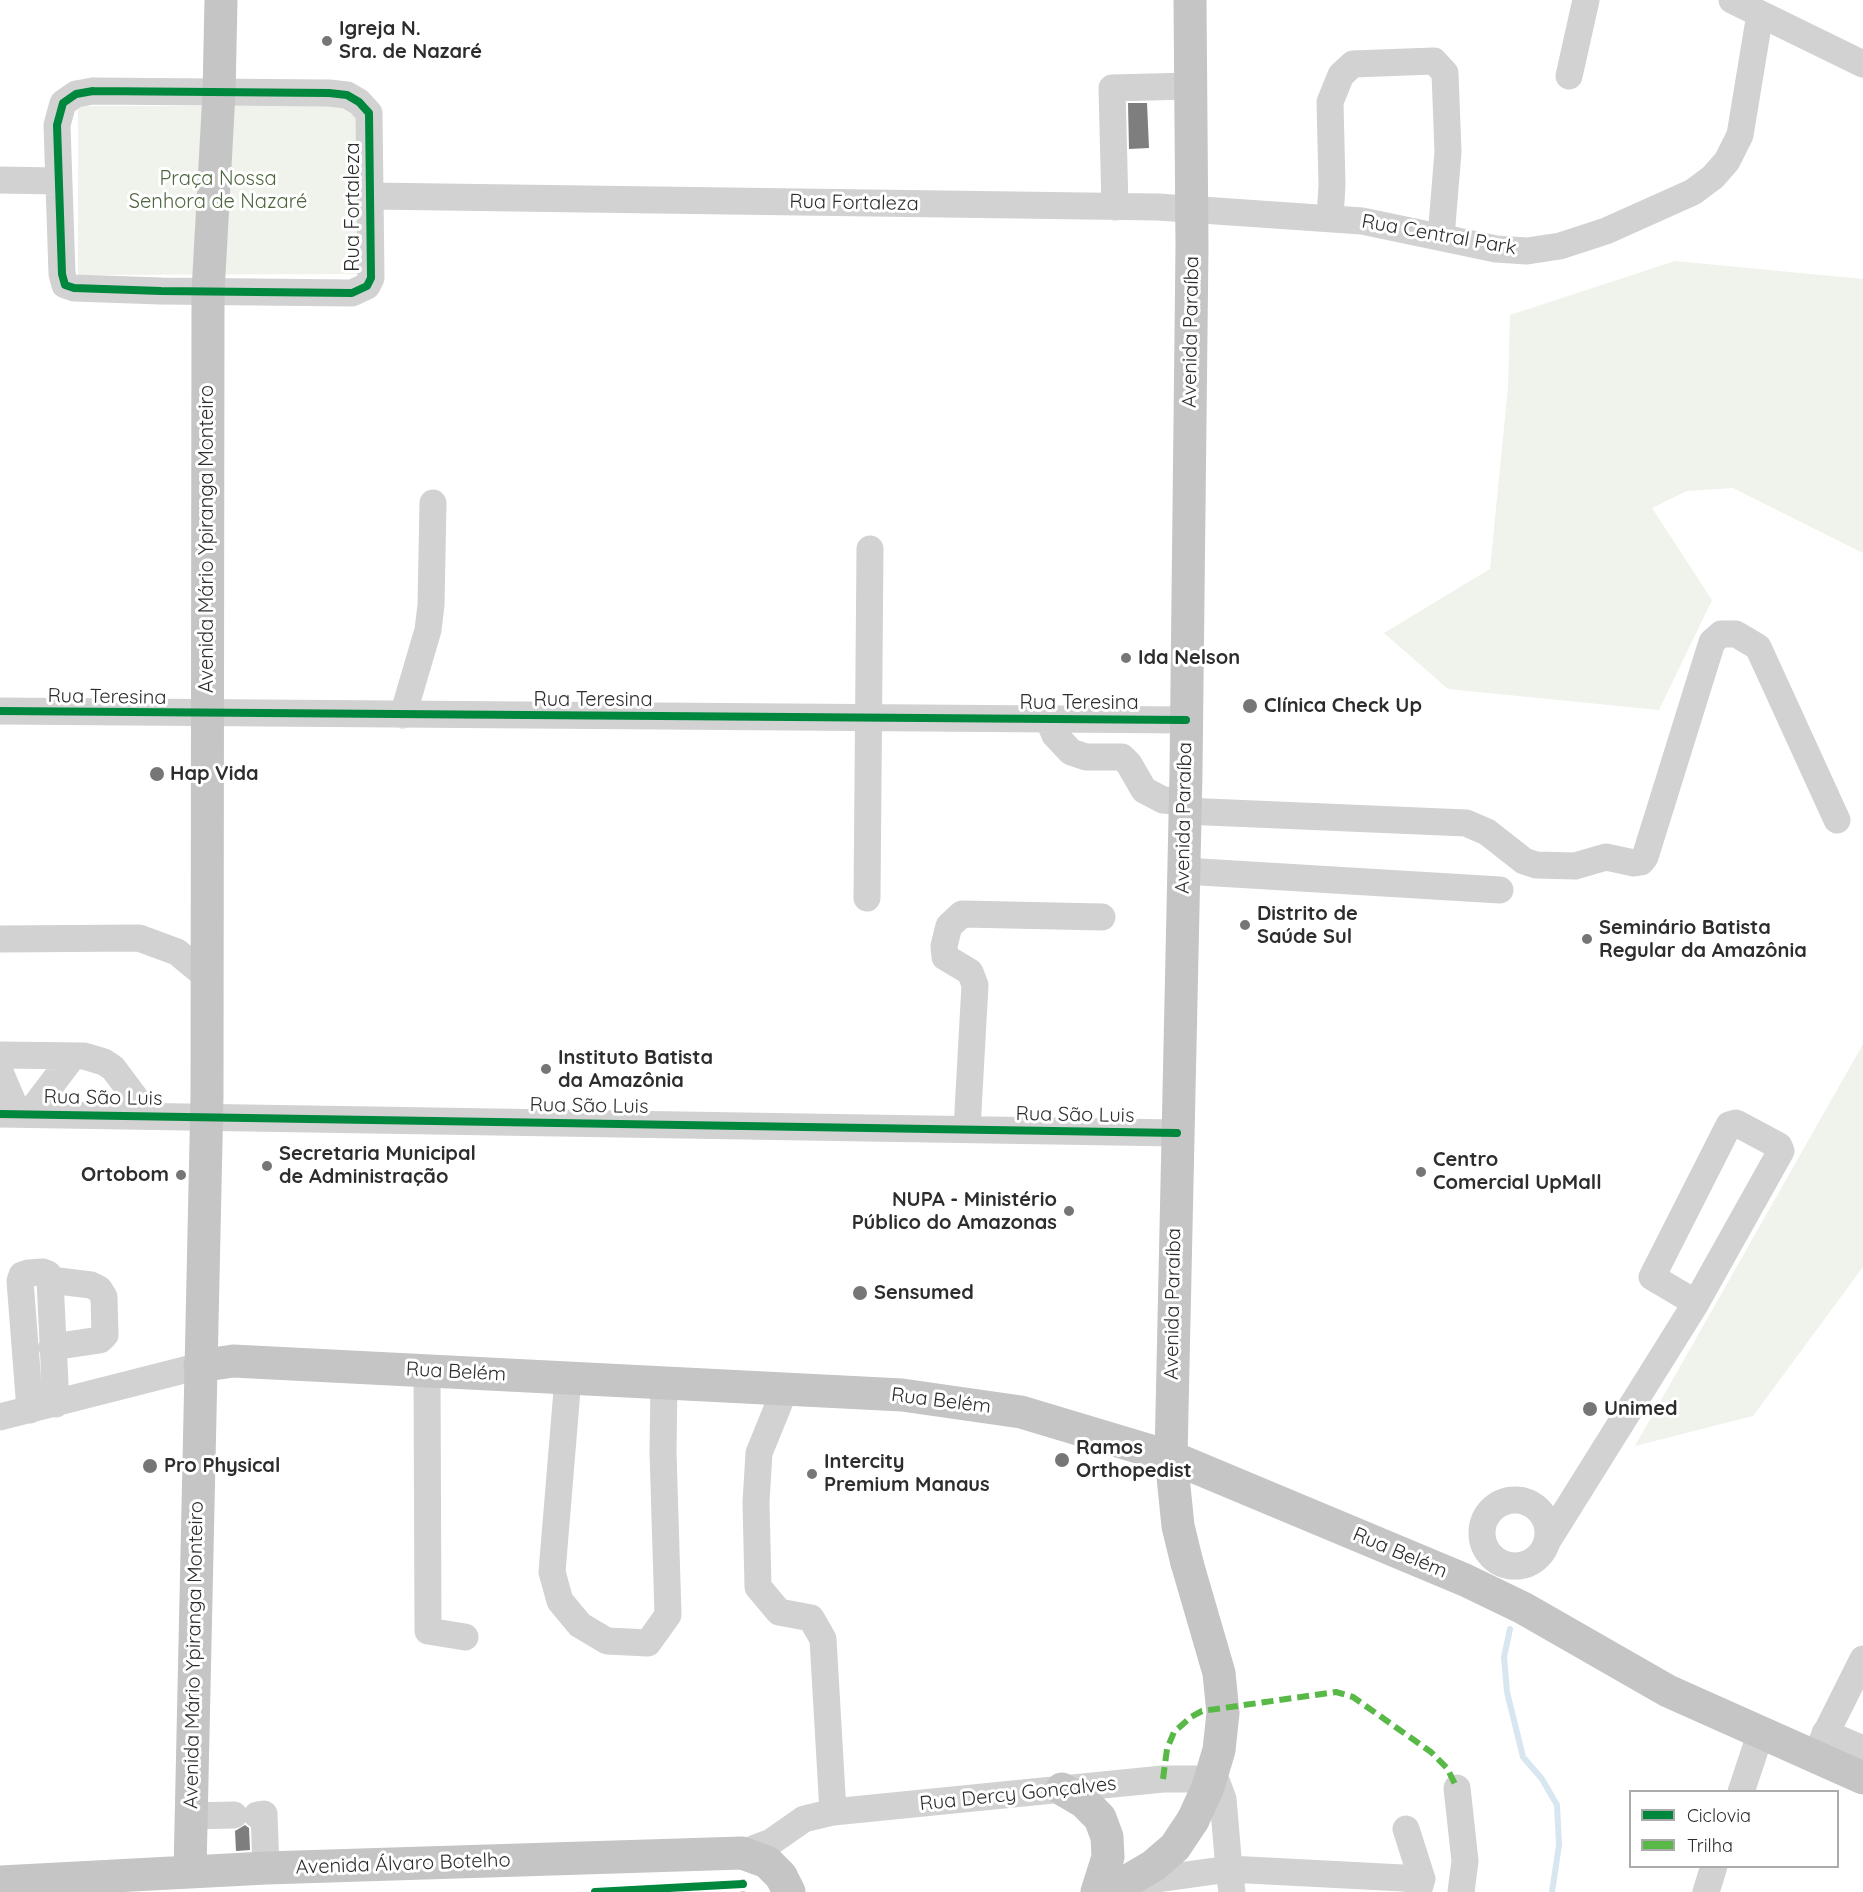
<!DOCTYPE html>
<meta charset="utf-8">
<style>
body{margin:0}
#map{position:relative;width:1863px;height:1892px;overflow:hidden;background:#fff;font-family:Quicksand,sans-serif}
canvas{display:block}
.legend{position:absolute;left:1629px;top:1790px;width:210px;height:78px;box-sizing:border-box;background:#fff;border:2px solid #ababab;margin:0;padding:8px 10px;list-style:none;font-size:18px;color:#2d2d2d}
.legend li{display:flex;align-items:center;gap:12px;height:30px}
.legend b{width:30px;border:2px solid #ababab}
</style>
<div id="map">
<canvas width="1863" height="1892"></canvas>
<ul class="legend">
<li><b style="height:8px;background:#00873e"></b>Ciclovia</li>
<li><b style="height:8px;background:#58b947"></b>Trilha</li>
</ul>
</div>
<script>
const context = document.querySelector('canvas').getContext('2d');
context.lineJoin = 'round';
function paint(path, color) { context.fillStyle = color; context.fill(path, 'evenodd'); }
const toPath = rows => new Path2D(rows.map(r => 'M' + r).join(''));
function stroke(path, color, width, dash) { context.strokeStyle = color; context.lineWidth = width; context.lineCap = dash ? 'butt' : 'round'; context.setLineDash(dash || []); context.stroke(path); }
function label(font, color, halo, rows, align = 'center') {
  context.font = font + ' Quicksand,sans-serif'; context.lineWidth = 6; context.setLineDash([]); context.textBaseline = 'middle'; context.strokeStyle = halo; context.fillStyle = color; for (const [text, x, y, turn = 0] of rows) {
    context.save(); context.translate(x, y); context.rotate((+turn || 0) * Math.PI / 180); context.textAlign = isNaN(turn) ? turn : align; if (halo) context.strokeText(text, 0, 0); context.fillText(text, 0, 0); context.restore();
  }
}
paint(toPath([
 [78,106,357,106,358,274,78,275],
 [1675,261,1863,279,1863,553,1733,488,1687,491,1652,508,1712,600,1659,710,1448,689,1384,633,1490,569,1508,387,1510,315],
 [1863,1044,1863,1267,1753,1416,1635,1446]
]), '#eff3eb');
stroke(toPath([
 [1510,1629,1504,1657,1507,1692,1523,1757,1542,1779,1557,1805,1559,1845,1552,1892]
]), '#d8e6ef', 6);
paint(toPath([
 [1128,103,1147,103,1149,148,1129,149],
 [245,1825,249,1828,250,1850,236,1851,235,1831]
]), '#7e7e7e');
stroke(toPath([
 [743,1879,743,1892]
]), '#d2d2d2', 4, [3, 3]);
stroke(toPath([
 [1732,0,1863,64],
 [1569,76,1586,0],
 [93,91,329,93,347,95,359,102,369,113,371,278,367,286,352,293,161,291,74,288,65,285,62,274,57,125,63,103,76,94,93,91],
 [0,180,58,181],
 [371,196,1158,207,1362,221,1496,249,1527,251,1560,246,1606,231,1693,192,1713,177,1727,161,1740,135,1760,14],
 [1115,207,1112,88,1190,86],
 [1330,218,1332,185,1330,102,1341,75,1353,64,1434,61,1445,73,1448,152,1441,237],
 [0,711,1186,720],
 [403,715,428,630,431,605,433,503],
 [1048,719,1055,735,1071,752,1086,757,1122,757,1129,764,1144,790,1163,800,1185,802],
 [1184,811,1466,823,1487,832,1524,861,1536,865,1575,866,1606,857,1634,863,1641,862,1645,857,1712,642,1721,634,1736,634,1758,647,1837,820],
 [1184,871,1500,890],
 [867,898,870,549],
 [0,939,139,938,177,952,206,976],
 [0,1055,84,1056,104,1062,113,1068,149,1116],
 [0,1072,18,1114],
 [0,1114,1177,1133],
 [29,1114,73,1056],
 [967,1129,975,985,970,972,945,957,944,946,949,926,962,914,1102,917],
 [50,1280,91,1285,99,1289,104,1297,105,1335,100,1340,52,1347],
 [427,1370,428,1631,465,1637],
 [568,1378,552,1572,560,1601,580,1625,607,1641,648,1643,668,1615,663,1452,664,1383],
 [785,1389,759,1453,756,1502,758,1587,779,1612,811,1618,823,1639,833,1812],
 [30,1410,20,1281,22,1275,28,1273,43,1272,48,1274,50,1280,56,1404],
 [0,1417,200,1366],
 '1482 1533a33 33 0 1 1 66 0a33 33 0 1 1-66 0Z',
 [1548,1540,1696,1303,1781,1151,1779,1146,1736,1123,1729,1125,1652,1277,1696,1303],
 [1825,1733,1863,1749],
 [1815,1755,1863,1659],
 [1457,1788,1465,1861,1461,1892],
 [1741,1792,1761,1732],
 [257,1815,264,1814,266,1868],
 [190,1816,234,1815],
 [1406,1829,1422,1879,1418,1892],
 [742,1853,771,1842,804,1819,833,1812,1163,1779,1203,1779,1217,1783,1223,1799,1229,1869,1128,1883],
 [1232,1892,1229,1869,1422,1879],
 [1706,1892,1714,1866]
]), '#d2d2d2', 27);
stroke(toPath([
 [200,1366,233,1361,902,1395,1021,1412,1171,1457,1465,1580,1523,1608,1668,1691,1863,1778],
 [1187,1563,1178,1526,1171,1457,1186,772,1192,246,1190,0],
 [1062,1789,1084,1802,1100,1818,1107,1837,1108,1857,1097,1892],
 [190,1871,207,1096,208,292,219,93,221,0],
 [0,1882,266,1868,742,1853,767,1862,781,1876,789,1892],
 [1097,1892,1124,1883,1153,1866,1175,1847,1193,1820]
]), '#c5c5c5', 33);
stroke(toPath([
 [1187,1563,1219,1673,1223,1713,1219,1750,1208,1787,1193,1820]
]), '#c5c5c5', 33);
stroke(toPath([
 [1163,1779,1167,1749,1174,1732,1191,1717,1202,1711,1336,1692,1353,1697,1431,1752,1447,1768,1457,1788]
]), '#58b947', 6, [12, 6]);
stroke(toPath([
 [93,91,329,93,347,95,359,102,369,113,371,278,367,286,352,293,161,291,74,288,65,285,62,274,57,125,63,103,76,94,93,91],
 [0,711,1186,720],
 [0,1114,1177,1133],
 [595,1892,743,1884]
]), '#00873e', 8);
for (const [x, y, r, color] of [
 [327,41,6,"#767676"],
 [1126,658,6,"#767676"],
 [1250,706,8,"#767676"],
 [157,774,8,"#767676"],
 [1245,925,6,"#767676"],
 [1587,939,6,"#767676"],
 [546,1069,6,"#767676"],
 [267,1166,6,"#767676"],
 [1421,1172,6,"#767676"],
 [181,1175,6,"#767676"],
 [1069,1211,6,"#767676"],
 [860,1293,8,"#767676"],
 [1590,1409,8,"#767676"],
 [1062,1460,8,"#767676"],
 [150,1466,8,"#767676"],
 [812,1474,6,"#767676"]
]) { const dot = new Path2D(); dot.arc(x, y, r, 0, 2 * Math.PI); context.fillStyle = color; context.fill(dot); stroke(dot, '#fff', 2); }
label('bold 20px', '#2d2d2d', '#fff', [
 ["Igreja N.",339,29],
 ["Sra. de Nazaré",339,52],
 ["Ida Nelson",1138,658],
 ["Clínica Check Up",1264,706],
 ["Hap Vida",170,774],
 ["Distrito de",1257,914],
 ["Saúde Sul",1257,937],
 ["Seminário Batista",1599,928],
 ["Regular da Amazônia",1599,951],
 ["Instituto Batista",558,1058],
 ["da Amazônia",558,1081],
 ["Secretaria Municipal",279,1154],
 ["de Administração",279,1177],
 ["Centro",1433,1160],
 ["Comercial UpMall",1433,1183],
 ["Ortobom",169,1175,"right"],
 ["NUPA - Ministério",1057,1200,"right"],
 ["Público do Amazonas",1057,1223,"right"],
 ["Sensumed",874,1293],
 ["Unimed",1604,1409],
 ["Ramos",1076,1448],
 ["Orthopedist",1076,1471],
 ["Intercity",824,1462],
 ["Premium Manaus",824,1485],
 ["Pro Physical",164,1466]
], 'left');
label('20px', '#4f653e', '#fff', [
 ["Praça Nossa",218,179],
 ["Senhora de Nazaré",218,202]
]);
label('20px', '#2d2d2d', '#fff', [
 ["Rua Fortaleza",854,203,1],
 ["Rua Fortaleza",353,207,-90],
 ["Rua Central Park",1439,235,10],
 ["Avenida Paraíba",1191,332,-89],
 ["Avenida Mário Ypiranga Monteiro",207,539,-90],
 ["Rua Teresina",107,697,1],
 ["Rua Teresina",593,700],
 ["Rua Teresina",1079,703],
 ["Avenida Paraíba",1184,818,-89],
 ["Rua São Luis",103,1098,1],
 ["Rua São Luis",589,1106,1],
 ["Rua São Luis",1075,1115,1],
 ["Avenida Paraíba",1173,1304,-89],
 ["Rua Belém",456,1372,3],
 ["Rua Belém",941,1401,7],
 ["Rua Belém",1400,1553,23],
 ["Avenida Mário Ypiranga Monteiro",194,1655,-89],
 ["Rua Dercy Gonçalves",1018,1794,-6],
 ["Avenida Álvaro Botelho",403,1864,-2]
]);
</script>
